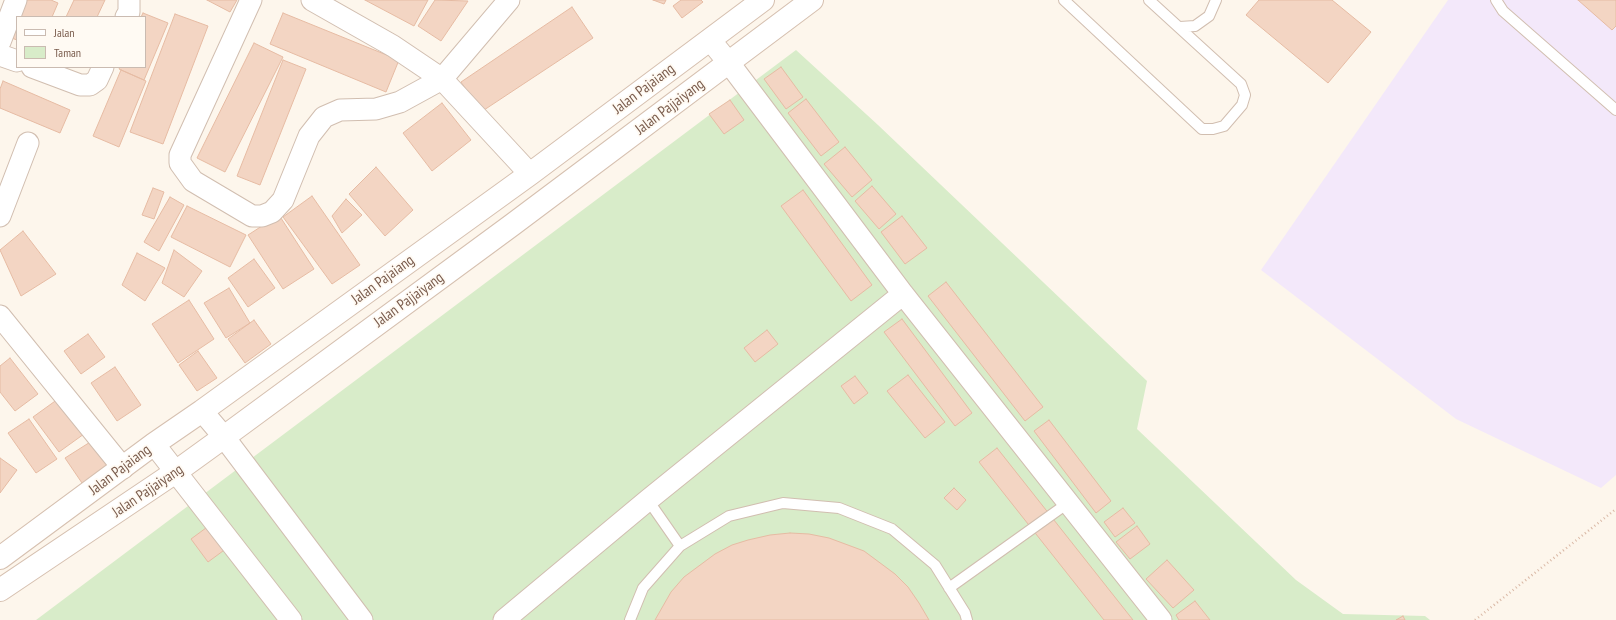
<!DOCTYPE html>
<style>
body{margin:0}
#map{position:relative;width:1616px;height:620px;overflow:hidden;background:#fdf6ec;font-family:"PT Sans Narrow",sans-serif}
canvas{display:block}
.legend{position:absolute;left:16px;top:16px;width:130px;height:52px;box-sizing:border-box;background:#fffaf3;border:1px solid #cabbb1;margin:0;padding:5px 7px;list-style:none;font-size:12px;color:#7a5c4d}
.legend li{display:flex;align-items:center;gap:8px;height:20px}
.legend b{width:20px;border:1px solid #cabbb1}
</style>
<div id="map">
<canvas width="1616" height="620"></canvas>
<ul class="legend">
<li><b style="height:5px;background:#fff"></b>Jalan</li>
<li><b style="height:11px;background:#d8ecc9"></b>Taman</li>
</ul>
</div>
<script>
const context = document.querySelector('canvas').getContext('2d');
context.lineJoin = 'round';
function paint(path, color) { context.fillStyle = color; context.fill(path, 'evenodd'); }
const toPath = rows => new Path2D(rows.map(r => 'M' + r).join(''));
function stroke(path, color, width, dash) { context.strokeStyle = color; context.lineWidth = width; context.lineCap = dash ? 'butt' : 'round'; context.setLineDash(dash || []); context.stroke(path); }
function label(font, color, halo, rows, align = 'center') {
  context.font = font + ' "PT Sans Narrow",sans-serif'; context.lineWidth = 3.5; context.setLineDash([]); context.textBaseline = 'middle'; context.strokeStyle = halo; context.fillStyle = color; for (const [text, x, y, turn = 0] of rows) {
    context.save(); context.translate(x, y); context.rotate((+turn || 0) * Math.PI / 180); context.textAlign = isNaN(turn) ? turn : align; if (halo) context.strokeText(text, 0, 0); context.fillText(text, 0, 0); context.restore();
  }
}
paint(toPath([
 [1448,0,1616,0,1616,475,1601,488,1456,419,1261,270]
]), '#f3e8fa');
paint(toPath([
 [796,50,878,125,1147,381,1137,429,1296,580,1343,614,1425,616,1430,620,36,620]
]), '#d8ecc9');
const building = toPath([
 [26,0,51,0,58,3,52,17,18,17,26,0],
 [74,0,105,0,97,17,66,17,74,0],
 [207,0,237,0,230,12,207,0],
 [365,0,428,0,414,26,365,0],
 [435,0,468,1,441,41,418,26,435,0],
 [653,0,666,0,664,4,653,0],
 [681,0,701,0,703,2,682,18,673,6,681,0],
 [1259,0,1332,0,1371,32,1328,83,1246,15,1259,0],
 [1578,0,1616,0,1616,26,1612,30,1578,0],
 [572,7,593,38,481,112,461,82,572,7],
 [143,13,168,23,144,80,119,69,120,67,145,67,145,17,141,17,143,13],
 [283,13,399,60,386,92,270,44,283,13],
 [175,14,208,26,163,144,130,132,175,14],
 [17,19,17,40,9,37,17,19],
 [254,43,283,57,225,172,197,158,254,43],
 [283,60,306,69,260,185,237,176,283,60],
 [781,67,803,97,786,109,764,79,781,67],
 [121,70,146,81,119,147,93,136,121,70],
 [3,81,70,110,60,133,0,108,0,89,3,81],
 [806,99,839,142,821,156,788,113,806,99],
 [730,100,744,120,724,134,709,114,730,100],
 [442,103,471,140,432,171,403,133,442,103],
 [845,147,872,180,852,197,824,164,845,147],
 [376,167,413,210,385,236,349,194,376,167],
 [872,186,896,214,879,229,855,201,872,186],
 [153,188,164,192,154,219,142,215,153,188],
 [803,190,872,285,851,301,781,206,803,190],
 [312,196,360,265,332,284,283,217,312,196],
 [170,197,184,205,159,251,144,242,170,197],
 [346,199,362,215,342,233,332,216,346,199],
 [187,206,246,235,230,267,171,237,187,206],
 [279,215,314,269,283,289,248,235,279,215],
 [902,216,927,248,905,264,881,232,902,216],
 [23,231,56,274,21,296,0,250,23,231],
 [174,250,202,271,184,297,162,283,174,250],
 [137,253,165,268,145,301,122,285,137,253],
 [254,259,275,288,248,307,228,278,254,259],
 [946,282,1043,407,1025,421,928,296,946,282],
 [229,288,250,323,226,338,204,303,229,288],
 [189,300,214,339,178,363,152,324,189,300],
 [902,319,972,413,955,426,884,332,902,319],
 [254,320,271,344,245,363,228,339,254,320],
 [767,330,778,344,755,362,744,348,767,330],
 [88,334,105,357,81,374,64,351,88,334],
 [198,351,217,378,197,391,179,365,198,351],
 [10,358,38,394,15,411,0,392,0,366,10,358],
 [115,367,141,405,117,421,91,383,115,367],
 [908,375,945,422,925,438,887,391,908,375],
 [855,376,868,393,854,404,841,386,855,376],
 [58,399,84,434,59,452,33,417,58,399],
 [29,419,57,459,36,473,8,433,29,419],
 [1049,420,1111,501,1096,513,1034,431,1049,420],
 [95,439,112,465,82,483,65,458,95,439],
 [997,448,1133,620,1104,620,979,462,997,448],
 [0,458,17,470,0,493,0,458],
 [954,488,966,500,957,510,944,498,954,488],
 [1123,508,1135,523,1115,537,1104,522,1123,508],
 [210,525,227,548,208,562,191,539,210,525],
 [1137,526,1150,544,1130,559,1116,542,1137,526],
 [790,533,809,534,829,538,864,551,895,574,908,587,919,603,929,620,655,620,671,592,684,577,715,554,732,545,748,540,770,535,790,533],
 [1167,560,1194,590,1173,608,1146,579,1167,560],
 [1195,601,1210,620,1179,620,1176,615,1195,601],
 [1403,616,1405,620,1396,620,1403,616]
]);
paint(building, '#f3d5c3');
stroke(building, '#e6bba3', 1);
const service = toPath([
 [1064,0,1202,129,1213,129,1224,126,1242,105,1245,95,1241,84,1149,0],
 [1496,0,1503,11,1616,110],
 [1180,27,1195,26,1209,16,1216,0],
 [648,500,680,546],
 [949,588,1068,503],
 [630,620,643,588,680,546,729,516,783,503,839,508,892,529,935,565,965,613,967,620]
]);
const minor = toPath([
 [251,0,180,155,180,163,193,181,252,216,262,216,272,212,283,200,309,136,324,117,340,110,376,109,400,102,442,79,509,0],
 [312,0,393,46,442,79,530,174],
 [126,17,129,12,129,0],
 [710,40,729,63,903,294,1161,620],
 [0,42,16,0],
 [0,55,17,61],
 [32,67,80,85,90,85,97,80,103,67],
 [0,216,28,143],
 [0,316,123,468],
 [202,411,224,437,362,620],
 [154,444,291,620],
 [504,620,648,500,903,294]
]);
const secondary = toPath([
 [0,558,154,444,202,411,530,174,763,0],
 [0,590,177,471,224,437,512,225,812,0]
]);
stroke(service, '#d1beb0', 12);
stroke(minor, '#d1beb0', 23);
stroke(secondary, '#d6c0b0', 24);
stroke(toPath([
 [1475,620,1616,509]
]), '#d9b8a5', 2.5, [1, 3]);
stroke(service, '#fff', 10);
stroke(minor, '#fff', 21);
stroke(secondary, '#fff', 22);
label('15px', '#7a5c4d', '#fffaf3', [
 ["Jalan Pajaiang",644,89,-37],
 ["Jalan Pajjaiyang",670,107,-37],
 ["Jalan Pajaiang",383,280,-36],
 ["Jalan Pajjaiyang",409,300,-36],
 ["Jalan Pajaiang",120,470,-37],
 ["Jalan Pajjaiyang",148,491,-34]
]);
</script>
